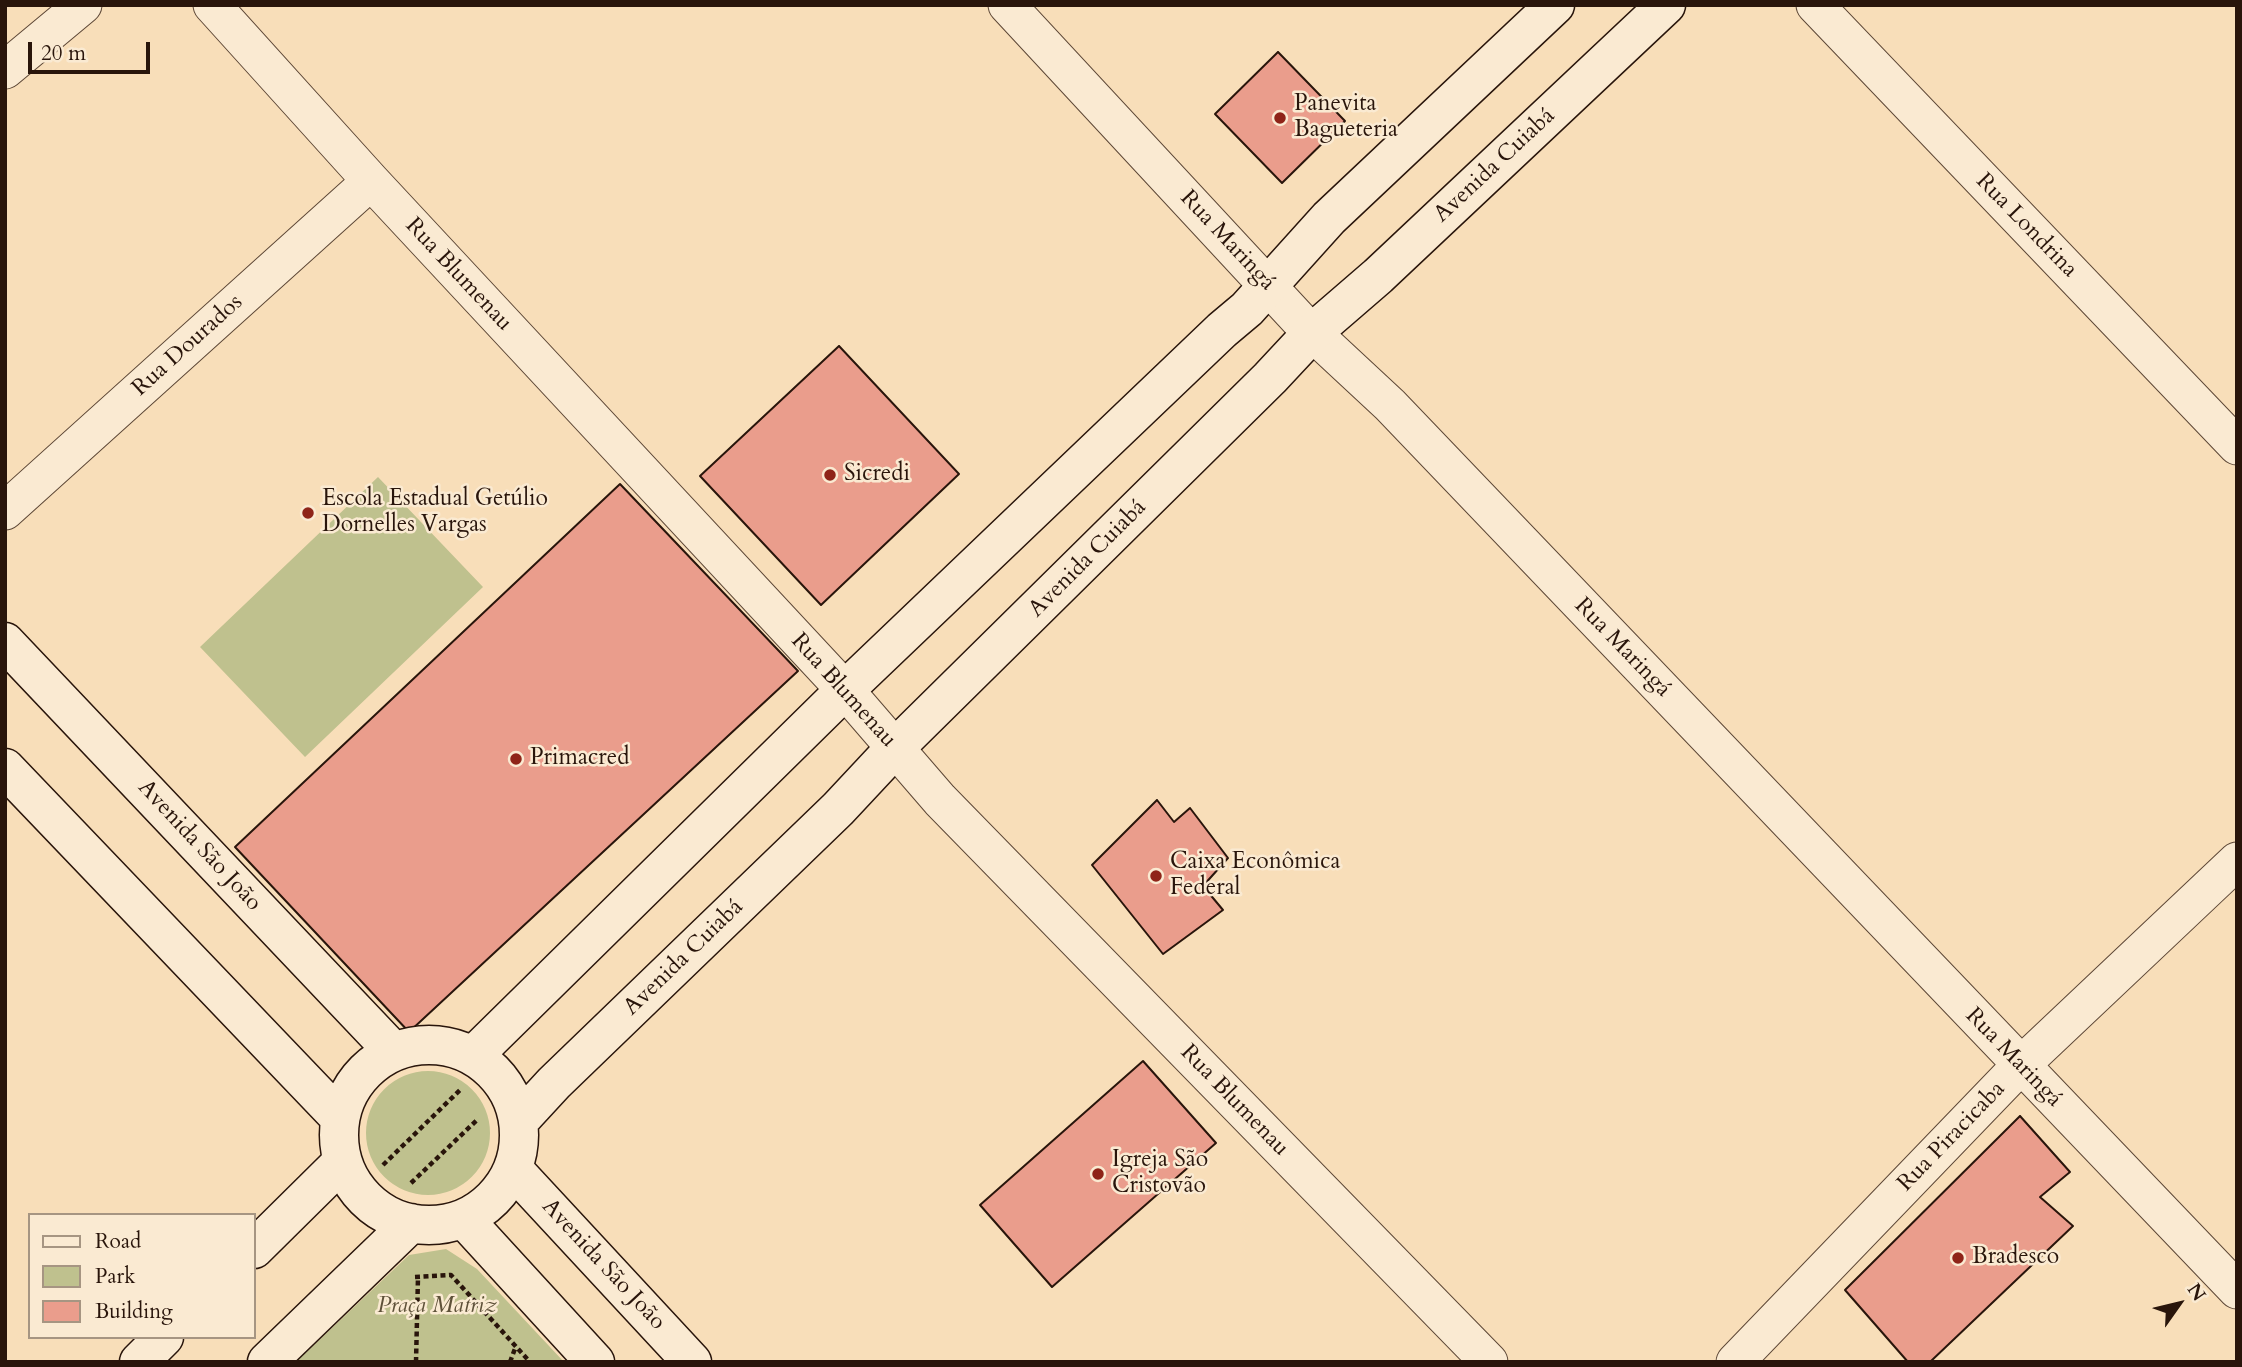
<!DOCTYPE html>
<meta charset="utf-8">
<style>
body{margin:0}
#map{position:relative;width:2242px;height:1367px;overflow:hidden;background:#f8deb9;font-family:Cardo,serif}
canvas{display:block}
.frame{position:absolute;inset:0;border:7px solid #29150b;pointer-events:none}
.legend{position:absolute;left:28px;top:1213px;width:228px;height:126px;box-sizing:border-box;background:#faead2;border:2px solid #a69582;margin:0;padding:9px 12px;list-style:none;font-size:21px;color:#29150b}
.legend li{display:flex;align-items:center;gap:14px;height:35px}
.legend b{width:35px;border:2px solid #a69582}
.north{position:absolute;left:2144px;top:1269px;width:70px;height:70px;-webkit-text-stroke:5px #faead2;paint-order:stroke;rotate:56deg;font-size:19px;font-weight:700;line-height:28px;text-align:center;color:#29150b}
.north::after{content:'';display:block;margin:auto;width:24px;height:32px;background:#29150b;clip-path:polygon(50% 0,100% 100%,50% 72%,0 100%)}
.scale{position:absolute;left:28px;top:42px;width:122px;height:32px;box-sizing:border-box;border:4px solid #29150b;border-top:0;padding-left:9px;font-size:21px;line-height:24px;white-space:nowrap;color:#29150b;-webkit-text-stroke:5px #faead2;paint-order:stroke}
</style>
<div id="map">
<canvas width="2242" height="1367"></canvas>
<div class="frame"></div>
<ul class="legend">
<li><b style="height:9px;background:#faead2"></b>Road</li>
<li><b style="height:19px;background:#bfc18e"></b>Park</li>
<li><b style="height:19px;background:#ea9d8c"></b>Building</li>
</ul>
<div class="north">N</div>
<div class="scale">20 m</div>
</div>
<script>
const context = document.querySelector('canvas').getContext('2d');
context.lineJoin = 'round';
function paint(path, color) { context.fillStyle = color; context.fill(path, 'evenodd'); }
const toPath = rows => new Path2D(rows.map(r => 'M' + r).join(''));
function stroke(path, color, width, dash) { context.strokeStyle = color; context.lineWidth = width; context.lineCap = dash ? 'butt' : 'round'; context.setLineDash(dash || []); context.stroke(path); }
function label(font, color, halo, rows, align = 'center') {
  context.font = font + ' Cardo,serif'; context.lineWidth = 5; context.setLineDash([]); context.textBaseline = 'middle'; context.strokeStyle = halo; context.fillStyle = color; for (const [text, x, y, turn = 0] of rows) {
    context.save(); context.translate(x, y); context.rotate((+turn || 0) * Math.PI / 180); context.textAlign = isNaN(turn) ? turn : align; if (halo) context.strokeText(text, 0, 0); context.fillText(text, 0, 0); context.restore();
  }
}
paint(toPath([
 [378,477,483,587,305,757,200,647],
 '366 1133a62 62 0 1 1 124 0a62 62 0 1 1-124 0Z',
 [446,1249,477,1269,564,1362,296,1362,409,1255]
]), '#bfc18e');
const building = toPath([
 [1278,52,1345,121,1282,183,1215,114,1278,52],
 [839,346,959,474,821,605,700,476,839,346],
 [620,484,798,671,409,1032,235,847,620,484],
 [1157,800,1174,822,1190,808,1228,858,1203,886,1223,910,1163,954,1092,865,1157,800],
 [1143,1061,1216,1143,1052,1287,980,1205,1143,1061],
 [2020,1116,2070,1172,2040,1197,2073,1226,1930,1362,1908,1362,1845,1290,2020,1116]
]);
paint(building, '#ea9d8c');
stroke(building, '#29150b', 2);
const street = toPath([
 [212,5,371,181,845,690,940,800,1489,1362],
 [1007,5,1304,325,1390,405,2237,1290],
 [1815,5,2237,446],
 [5,70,83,5],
 [5,511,371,181],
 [1735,1362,2020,1066,2237,861]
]);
const secondary = toPath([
 [5,642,393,1051],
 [5,768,340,1118],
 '339 1135a90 90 0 1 1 180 0a90 90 0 1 1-180 0Z',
 [474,1055,845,690,1222,330,1247,309,1329,218,1555,5],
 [518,1122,554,1083,838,809,895,748,1270,378,1312,333,1378,276,1666,5],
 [513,1169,692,1362],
 [464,1219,595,1362],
 [254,1249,342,1162],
 [139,1362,164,1337],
 [267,1362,411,1223]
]);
stroke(street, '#5d4736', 39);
stroke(secondary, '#29150b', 41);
stroke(toPath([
 [383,1165,460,1090],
 [411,1183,478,1119],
 [415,1277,451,1275,530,1362],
 [416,1362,418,1277],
 [510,1362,516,1346]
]), '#29150b', 4.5, [5, 3.5]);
stroke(street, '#faead2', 37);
stroke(secondary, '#faead2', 38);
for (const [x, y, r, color] of [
 [1280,118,7,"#8f2418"],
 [830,475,7,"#8f2418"],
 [308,513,7,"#8f2418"],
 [516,759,7,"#8f2418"],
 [1156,876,7,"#8f2418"],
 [1098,1174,7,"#8f2418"],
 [1958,1258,7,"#8f2418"]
]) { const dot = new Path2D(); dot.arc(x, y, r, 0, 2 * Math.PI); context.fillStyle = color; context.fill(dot); stroke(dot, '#faead2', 2.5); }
label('23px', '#29150b', '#faead2', [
 ["Panevita",1294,105],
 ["Bagueteria",1294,131],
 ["Sicredi",844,475],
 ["Escola Estadual Getúlio",322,500],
 ["Dornelles Vargas",322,526],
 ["Primacred",530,759],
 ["Caixa Econômica",1170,863],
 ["Federal",1170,889],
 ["Igreja São",1112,1161],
 ["Cristovão",1112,1187],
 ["Bradesco",1972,1258]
], 'left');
label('23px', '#29150b', '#faead2', [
 ["Avenida Cuiabá",1495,166,-43],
 ["Rua Londrina",2026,226,46],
 ["Rua Maringá",1227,241,47],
 ["Rua Blumenau",458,275,47],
 ["Rua Dourados",188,346,-42],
 ["Avenida Cuiabá",1088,559,-45],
 ["Rua Maringá",1622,648,46],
 ["Rua Blumenau",843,691,48],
 ["Avenida São João",199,846,47],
 ["Avenida Cuiabá",684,958,-44],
 ["Rua Maringá",2013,1058,46],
 ["Rua Blumenau",1234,1101,46],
 ["Rua Piracicaba",1952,1137,-46],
 ["Avenida São João",603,1265,47]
]);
label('italic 23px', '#5e5139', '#faead2', [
 ["Praça Matriz",437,1307]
]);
</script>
